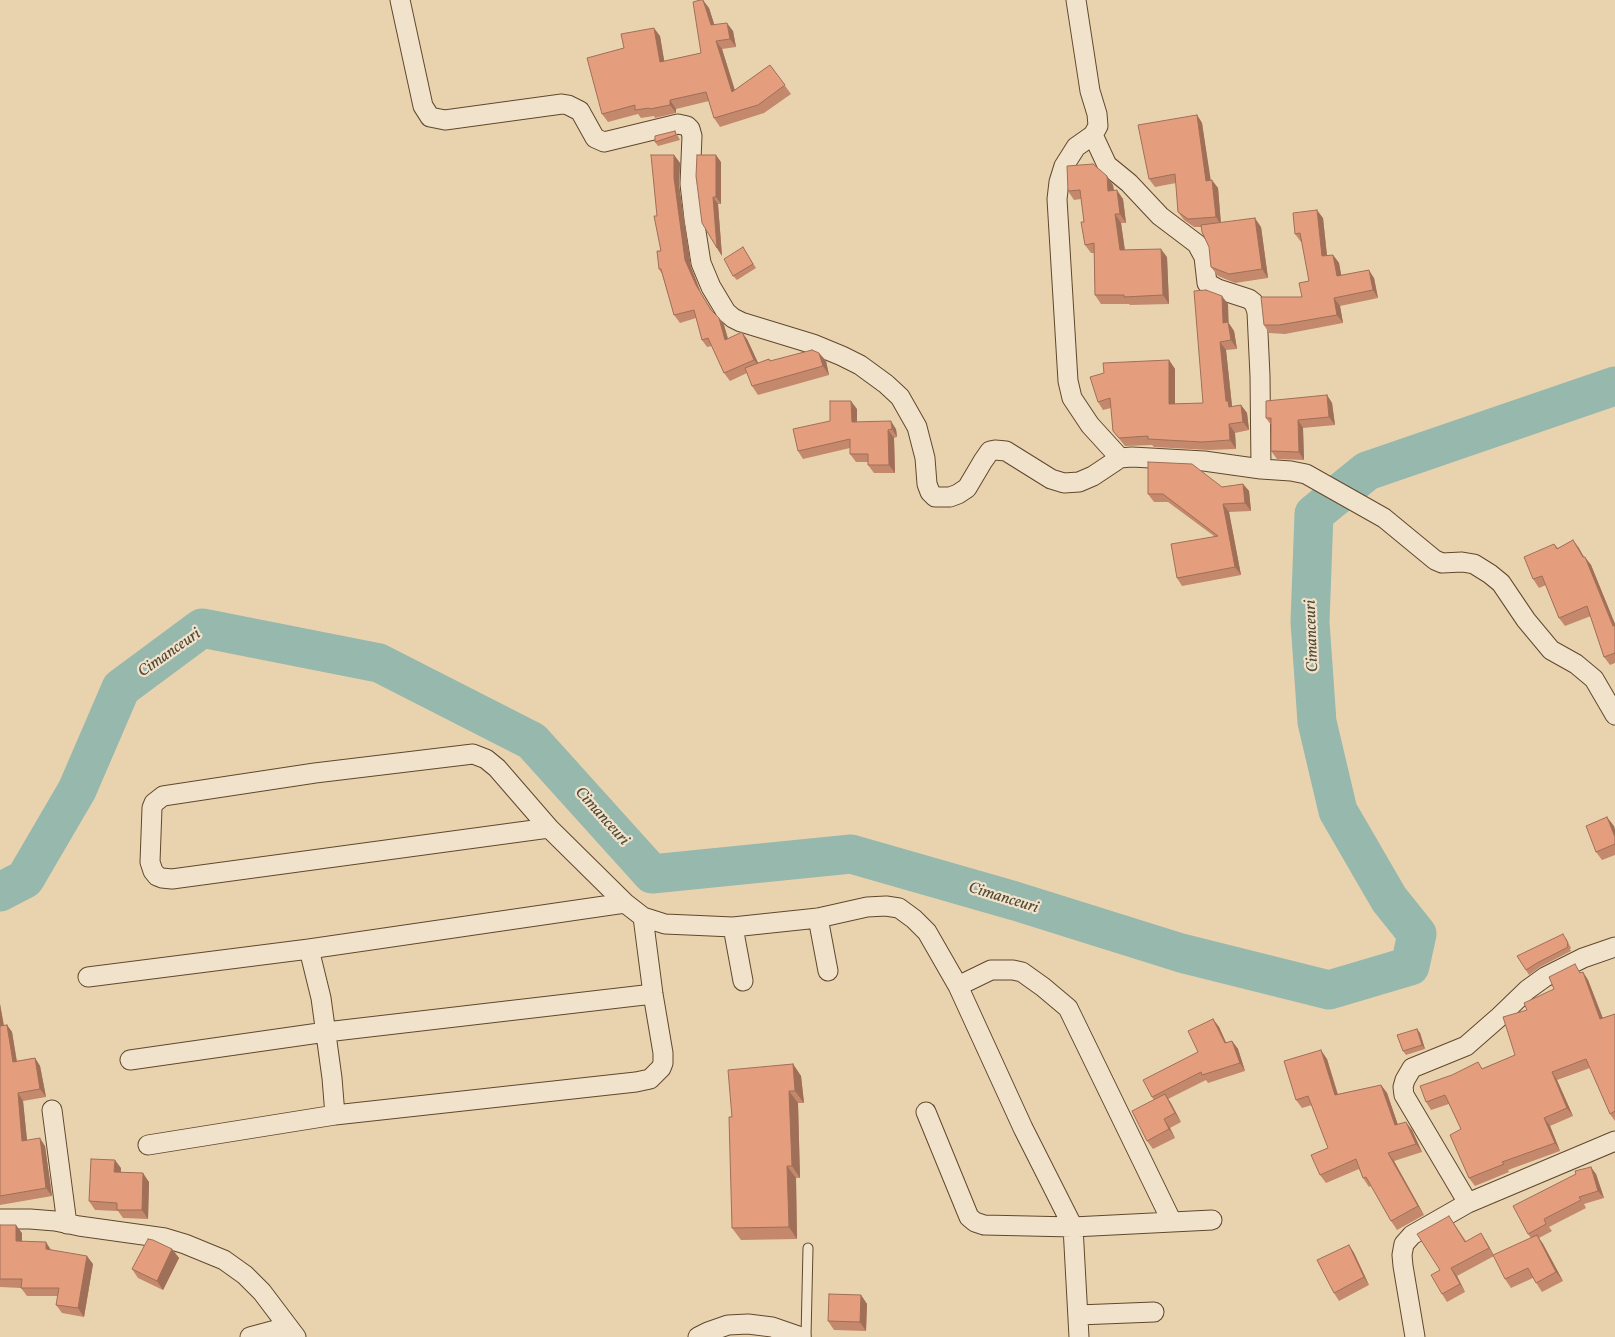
<!DOCTYPE html>
<style>
body{margin:0}
canvas{display:block;background:#e9d3af}
</style>
<canvas width="1615" height="1337"></canvas>
<script>
const context = document.querySelector('canvas').getContext('2d');
context.lineJoin = 'round';
const toPath = rows => new Path2D(rows.map(r => 'M' + r).join(''));
function stroke(path, color, width, dash) { context.strokeStyle = color; context.lineWidth = width; context.lineCap = dash ? 'butt' : 'round'; context.setLineDash(dash || []); context.stroke(path); }
function paint(path, color) { context.fillStyle = color; context.fill(path, 'evenodd'); }
function label(font, color, halo, rows, align = 'center') {
  context.font = font + ' Vollkorn,serif'; context.lineWidth = 4.5; context.setLineDash([]); context.textBaseline = 'middle'; context.strokeStyle = halo; context.fillStyle = color; for (const [text, x, y, turn = 0] of rows) {
    context.save(); context.translate(x, y); context.rotate((+turn || 0) * Math.PI / 180); context.textAlign = isNaN(turn) ? turn : align; if (halo) context.strokeText(text, 0, 0); context.fillText(text, 0, 0); context.restore();
  }
}
stroke(toPath([
 [0,892,25,879,77,790,121,688,202,628,379,663,532,741,652,874,851,854,1015,901,1181,953,1329,990,1410,966,1417,934,1389,899,1338,811,1317,722,1310,622,1314,514,1367,471,1615,386]
]), '#97b8ac', 39);
const service = toPath([
 [806,1337,808,1248]
]);
const minor = toPath([
 [400,0,423,106,430,117,445,120,562,104,568,105,580,111,595,138,604,142,678,124,687,126,690,129,692,136,690,184,694,219,701,263,711,287,726,312,733,318,741,322,813,344,842,356,860,365,886,384,900,397,917,427,925,458,927,484,930,492,935,497,950,497,958,494,967,488,983,461,990,451,995,450,1006,451,1051,479,1064,483,1079,482,1093,476,1120,458,1132,457,1204,461,1261,469,1291,471,1306,474,1384,518,1435,560,1442,563,1462,562,1474,564,1490,574,1501,583,1526,620,1551,650,1576,664,1594,679,1615,715],
 [1076,0,1090,91,1097,114,1098,126,1093,135,1076,147,1064,166,1059,182,1057,199,1068,381,1072,398,1090,425,1120,458],
 [1093,135,1107,165,1129,183,1160,216,1197,244,1204,257,1207,283,1218,289,1249,299,1254,303,1257,312,1260,376,1261,469],
 [549,828,172,879,162,878,157,876,153,871,150,862,152,808,154,803,163,796,315,773,473,754,486,759,497,768,549,828,625,903,643,917,665,924,733,927,818,918,867,907,886,906,899,908,914,919,927,932,958,986,1023,1128,1073,1227,1079,1337],
 [818,918,828,971],
 [733,927,743,981],
 [309,949,321,998,332,1078,335,1115,636,1082,650,1079,661,1068,663,1063,663,1053,653,994,643,917],
 [88,977,309,949,625,903],
 [958,986,991,970,1013,970,1022,972,1043,987,1068,1008,1172,1222],
 [130,1060,326,1032,653,994],
 [52,1110,67,1224],
 [926,1112,969,1217,975,1222,984,1225,1073,1227,1212,1220],
 [148,1145,335,1115],
 [1468,1203,1615,1141],
 [0,1219,30,1219,55,1221,79,1226,165,1238,185,1244,224,1260,245,1275,262,1292,296,1337],
 [1078,1315,1154,1312],
 [250,1337,287,1327],
 [698,1337,708,1332,728,1325,748,1324,772,1327,801,1337],
 [1415,1337,1403,1266,1402,1255,1404,1244,1412,1235,1468,1203,1404,1095,1403,1087,1405,1080,1412,1068,1466,1046,1498,1018,1527,990,1545,977,1583,958,1615,947]
]);
stroke(service, '#61482d', 11);
stroke(minor, '#61482d', 21);
stroke(service, '#f1e2cb', 9);
stroke(minor, '#f1e2cb', 19);
paint(toPath([
 [709,8,714,24,733,31,736,47,722,49,735,90,770,65,791,94,764,113,720,127,714,118,709,101,676,109,676,113,655,118,654,116,641,118,638,114,608,122,602,114,624,48,660,36,664,61,701,53],
 [1197,115,1202,123,1210,180,1218,188,1221,223,1261,227,1268,278,1235,283,1218,276,1211,267,1209,247,1201,227,1194,227,1184,220,1178,212,1176,183,1155,187,1149,179],
 [675,131,678,136,680,140,658,146,655,142],
 [674,155,680,163,679,185,691,267,701,293,713,312,719,318,724,325,728,338,747,339,758,363,769,359,771,361,819,353,826,361,829,375,758,395,752,386,747,373,730,381,724,373,712,346,707,347,702,340,696,318,680,323,674,315,662,274,659,269,661,251,657,216],
 [721,162,721,204,718,204,722,256,717,248,696,176],
 [1113,185,1114,190,1123,199,1126,223,1121,223,1125,250,1167,257,1169,304,1130,305,1129,304,1101,304,1095,295,1094,253,1091,253,1085,245,1084,222,1081,199,1074,200,1068,191],
 [1323,218,1327,256,1333,255,1339,263,1341,275,1374,278,1378,298,1340,306,1343,323,1285,334,1269,333,1264,325,1302,297,1309,281,1302,242,1301,242,1295,234],
 [743,247,756,268,737,280,733,276],
 [1228,304,1228,322,1234,331,1237,349,1226,350,1232,406,1232,407,1241,405,1247,413,1249,430,1235,433,1236,449,1208,450,1154,447,1152,445,1125,446,1113,431,1111,408,1103,410,1098,402,1169,360,1175,369,1175,404,1203,403],
 [1327,395,1332,403,1335,425,1303,428,1304,460,1277,459,1271,451,1271,425,1266,418],
 [857,409,857,422,896,429,897,437,894,438,895,473,874,473,868,465,868,462,856,462,850,454,850,448,803,459,798,451,830,421],
 [1243,484,1249,491,1251,511,1229,512,1241,575,1182,586,1177,578,1214,536,1168,502,1154,502,1148,494,1222,487],
 [1573,540,1584,557,1591,565,1615,624,1615,663,1610,665,1604,657,1591,616,1565,626,1559,618,1546,585,1539,588,1533,579,1554,544,1558,548],
 [1614,826,1615,830,1615,855,1602,860,1596,852],
 [1566,938,1571,948,1570,949,1571,951,1540,967,1529,975,1517,956],
 [1583,972,1588,980,1603,1018,1615,1014,1615,1121,1610,1114,1590,1068,1557,1080,1573,1116,1550,1126,1560,1151,1508,1170,1509,1172,1475,1186,1469,1178,1461,1129,1449,1104,1431,1110,1426,1102,1483,1068,1515,1055,1527,1010,1554,989],
 [0,1004,4,1025,7,1025,12,1032,17,1061,35,1058,40,1066,46,1097,23,1101,27,1141,45,1146,52,1196,0,1205],
 [1213,1019,1219,1027,1226,1043,1232,1041,1238,1049,1245,1071,1208,1083,1206,1080,1168,1099,1181,1122,1170,1128,1175,1138,1153,1149,1147,1141,1154,1100,1152,1097,1198,1052],
 [1417,1029,1420,1033,1425,1049,1406,1055,1403,1051],
 [1327,1059,1338,1094,1381,1085,1387,1093,1398,1125,1412,1130,1422,1152,1394,1161,1424,1215,1397,1230,1391,1221,1371,1186,1369,1187,1363,1178,1359,1169,1326,1183,1320,1175,1328,1148,1312,1105,1302,1108,1296,1100],
 [793,1064,801,1076,804,1103,798,1103,800,1178,796,1178,797,1239,741,1240,732,1228,732,1117],
 [121,1168,121,1172,149,1182,148,1219,123,1218,118,1211,95,1210,89,1201],
 [1596,1174,1604,1198,1584,1204,1586,1208,1549,1227,1552,1231,1539,1238,1543,1244,1563,1281,1542,1292,1533,1278,1511,1288,1505,1279,1494,1256,1457,1276,1465,1292,1447,1302,1442,1294,1440,1270,1449,1216,1466,1241,1486,1241,1494,1255,1531,1238,1528,1234],
 [0,1225,22,1233,22,1241,51,1250,93,1264,84,1317,62,1313,56,1305,58,1296,27,1296,21,1288,0,1287],
 [1349,1245,1354,1253,1369,1285,1339,1301,1334,1293],
 [172,1249,179,1258,163,1290,138,1278,132,1269],
 [861,1295,867,1304,866,1331,834,1330,828,1321]
]), '#c4886c');
paint(toPath([
 [703,0,709,8,717,33,711,25],
 [727,23,733,31,736,47,730,39],
 [654,28,660,36,666,71,660,62],
 [716,41,722,49,738,101,732,92],
 [670,100,676,109,676,113,670,105],
 [1197,115,1202,123,1212,188,1206,181],
 [674,155,680,163,679,185,691,267,701,293,717,318,696,285,685,260,674,178],
 [716,155,721,162,721,204,716,197],
 [1107,176,1113,185,1115,200,1108,191],
 [1212,180,1218,188,1221,225,1216,217],
 [1117,190,1123,199,1126,223,1120,214],
 [713,197,718,204,722,256,717,248],
 [1317,210,1323,218,1328,265,1322,256],
 [1115,214,1121,223,1126,259,1120,250],
 [1255,218,1261,227,1268,278,1262,269],
 [1161,249,1167,257,1169,304,1163,295],
 [1333,255,1339,263,1343,284,1337,276],
 [1369,270,1374,278,1378,298,1373,290],
 [1222,296,1228,304,1229,331,1223,323],
 [1334,298,1340,306,1343,323,1337,315],
 [719,318,724,325,730,347,725,340],
 [1228,322,1234,331,1237,349,1231,340],
 [742,332,747,339,760,367,754,360],
 [1220,342,1226,350,1232,406,1234,410,1229,407,1226,401],
 [819,353,826,361,829,375,823,366],
 [1169,360,1175,369,1175,413,1169,404],
 [1327,395,1332,403,1335,425,1329,417],
 [851,401,857,409,857,430,852,422],
 [1241,405,1247,413,1249,430,1243,422],
 [1298,420,1303,428,1304,460,1299,452],
 [891,421,896,429,897,437,892,429],
 [1229,424,1235,433,1236,449,1230,440],
 [888,430,894,438,895,473,889,465],
 [1243,484,1249,491,1251,511,1245,503],
 [1223,504,1229,512,1241,575,1235,567],
 [1573,540,1579,548,1589,566,1583,557],
 [1585,557,1591,565,1615,624,1615,629],
 [1607,817,1614,826,1615,830,1615,837],
 [1583,972,1588,980,1606,1027,1600,1019],
 [0,1004,5,1034,0,1026],
 [1213,1019,1219,1027,1230,1051,1225,1043],
 [7,1025,12,1032,18,1070,13,1062],
 [1417,1029,1420,1033,1425,1049,1422,1045],
 [1232,1041,1238,1049,1245,1071,1240,1063],
 [1321,1050,1327,1059,1340,1103,1335,1095],
 [35,1058,40,1066,46,1097,40,1089],
 [793,1064,801,1076,804,1103,795,1091],
 [1552,1072,1557,1080,1573,1116,1567,1108],
 [1381,1085,1387,1093,1401,1134,1395,1125],
 [789,1091,798,1103,800,1178,792,1166],
 [18,1093,23,1101,28,1149,22,1141],
 [1165,1094,1171,1103,1181,1122,1175,1113],
 [1544,1118,1550,1126,1560,1151,1555,1143],
 [1164,1119,1170,1128,1175,1138,1169,1129],
 [1406,1122,1412,1130,1422,1152,1416,1144],
 [40,1138,45,1146,52,1196,46,1188],
 [1388,1153,1394,1161,1424,1215,1418,1206],
 [115,1160,121,1168,120,1181,114,1172],
 [787,1166,796,1178,797,1239,789,1227],
 [1591,1167,1596,1174,1604,1198,1598,1191],
 [143,1173,149,1182,148,1219,142,1210],
 [16,1225,22,1233,22,1249,16,1241],
 [1481,1233,1486,1241,1494,1256,1489,1248],
 [1537,1235,1543,1244,1563,1281,1556,1272],
 [46,1242,51,1250,46,1249],
 [1349,1245,1354,1253,1369,1285,1364,1277],
 [172,1249,179,1258,163,1290,157,1281],
 [87,1256,93,1264,84,1317,78,1308],
 [1451,1268,1457,1276,1465,1292,1460,1284],
 [861,1295,867,1304,866,1331,860,1322]
]), '#a06f58');
const building = toPath([
 [700,0,703,0,711,25,727,23,730,39,716,41,732,92,770,65,785,85,758,105,714,118,706,92,670,100,670,105,650,109,649,108,635,110,635,105,602,114,587,58,624,48,621,34,654,28,660,62,701,53,693,2,700,0],
 [1197,115,1206,181,1212,180,1216,217,1188,219,1178,212,1175,174,1149,179,1138,125,1197,115],
 [675,131,676,135,655,142,655,136,675,131],
 [651,155,674,155,674,178,685,260,696,285,711,310,719,318,725,340,742,332,754,360,724,373,708,338,702,340,694,310,674,315,661,269,659,269,657,251,661,251,654,216,657,216,651,155],
 [697,155,716,155,716,197,713,197,717,248,702,223,696,176,697,155],
 [1093,164,1107,176,1108,191,1117,190,1120,214,1115,214,1120,250,1161,249,1163,295,1124,297,1124,295,1095,295,1094,243,1085,245,1081,222,1084,222,1080,190,1068,191,1067,166,1093,164],
 [1317,210,1322,256,1333,255,1337,276,1369,270,1373,290,1334,298,1337,315,1279,325,1264,325,1261,297,1302,297,1299,283,1309,281,1300,233,1295,234,1293,213,1317,210],
 [1255,218,1262,269,1229,274,1211,267,1209,247,1202,232,1201,225,1255,218],
 [743,247,753,264,733,276,724,259,743,247],
 [1206,290,1222,296,1223,323,1228,322,1231,340,1220,342,1226,401,1228,401,1229,407,1241,405,1243,422,1229,424,1230,440,1202,442,1148,439,1148,436,1119,438,1113,431,1110,398,1098,402,1090,377,1104,373,1103,363,1169,360,1169,404,1203,403,1194,291,1206,290],
 [812,350,819,353,823,366,752,386,745,368,769,359,770,361,812,350],
 [1327,395,1329,417,1298,420,1299,452,1271,451,1271,418,1266,418,1266,401,1327,395],
 [830,401,851,401,852,422,891,421,892,429,888,430,889,465,868,465,868,454,850,454,850,439,798,451,793,429,830,421,830,401],
 [1148,462,1192,464,1222,487,1243,484,1245,503,1223,504,1235,567,1177,578,1171,544,1218,536,1163,494,1148,494,1148,462],
 [1573,540,1583,557,1585,557,1613,626,1615,626,1615,653,1604,657,1587,606,1559,618,1542,576,1533,579,1524,557,1554,544,1557,549,1573,540],
 [1607,817,1615,837,1615,844,1596,852,1586,826,1607,817],
 [1563,934,1568,943,1567,944,1568,947,1537,963,1526,970,1517,956,1563,934],
 [1575,964,1580,973,1583,972,1600,1019,1615,1014,1615,1111,1610,1114,1586,1059,1552,1072,1567,1108,1544,1118,1555,1143,1502,1162,1504,1164,1469,1178,1450,1135,1461,1129,1445,1095,1426,1102,1420,1086,1452,1075,1478,1062,1482,1069,1515,1055,1503,1017,1527,1010,1524,1003,1554,989,1549,977,1575,964],
 [1213,1019,1225,1043,1232,1041,1240,1063,1202,1075,1201,1072,1152,1097,1143,1080,1198,1052,1188,1031,1213,1019],
 [7,1025,13,1062,35,1058,40,1089,18,1093,22,1141,40,1138,46,1188,0,1196,0,1026,7,1025],
 [1417,1029,1422,1045,1403,1051,1397,1035,1417,1029],
 [1321,1050,1335,1095,1381,1085,1395,1125,1406,1122,1416,1144,1388,1153,1418,1206,1391,1221,1366,1177,1363,1178,1356,1159,1320,1175,1311,1155,1328,1148,1308,1096,1296,1100,1284,1061,1321,1050],
 [793,1064,795,1091,789,1091,792,1166,787,1166,789,1227,732,1228,729,1117,732,1117,728,1070,793,1064],
 [1165,1094,1175,1113,1164,1119,1169,1129,1147,1141,1132,1111,1165,1094],
 [91,1159,115,1160,114,1172,143,1173,142,1210,117,1210,117,1203,89,1201,91,1159],
 [1591,1167,1598,1191,1579,1197,1581,1200,1544,1219,1546,1224,1528,1234,1513,1206,1576,1174,1575,1171,1591,1167],
 [1449,1216,1465,1242,1481,1233,1489,1248,1451,1268,1460,1284,1442,1294,1431,1275,1440,1270,1417,1234,1449,1216],
 [0,1225,16,1225,16,1241,46,1242,46,1249,87,1256,78,1308,56,1305,59,1288,21,1288,22,1279,0,1279,0,1225],
 [1537,1235,1556,1272,1536,1283,1528,1268,1505,1279,1493,1255,1537,1235],
 [148,1239,153,1240,172,1249,157,1281,132,1269,148,1239],
 [1349,1245,1364,1277,1334,1293,1317,1260,1349,1245],
 [829,1294,861,1295,860,1322,828,1321,829,1294]
]);
paint(building, '#e49e7e');
stroke(building, '#a06f58', 1);
label('italic 16px', '#524935', '#f1e2cb', [
 ["Cimanceuri",1313,636,-92],
 ["Cimanceuri",170,654,-35],
 ["Cimanceuri",601,817,48],
 ["Cimanceuri",1003,899,17]
]);
</script>
